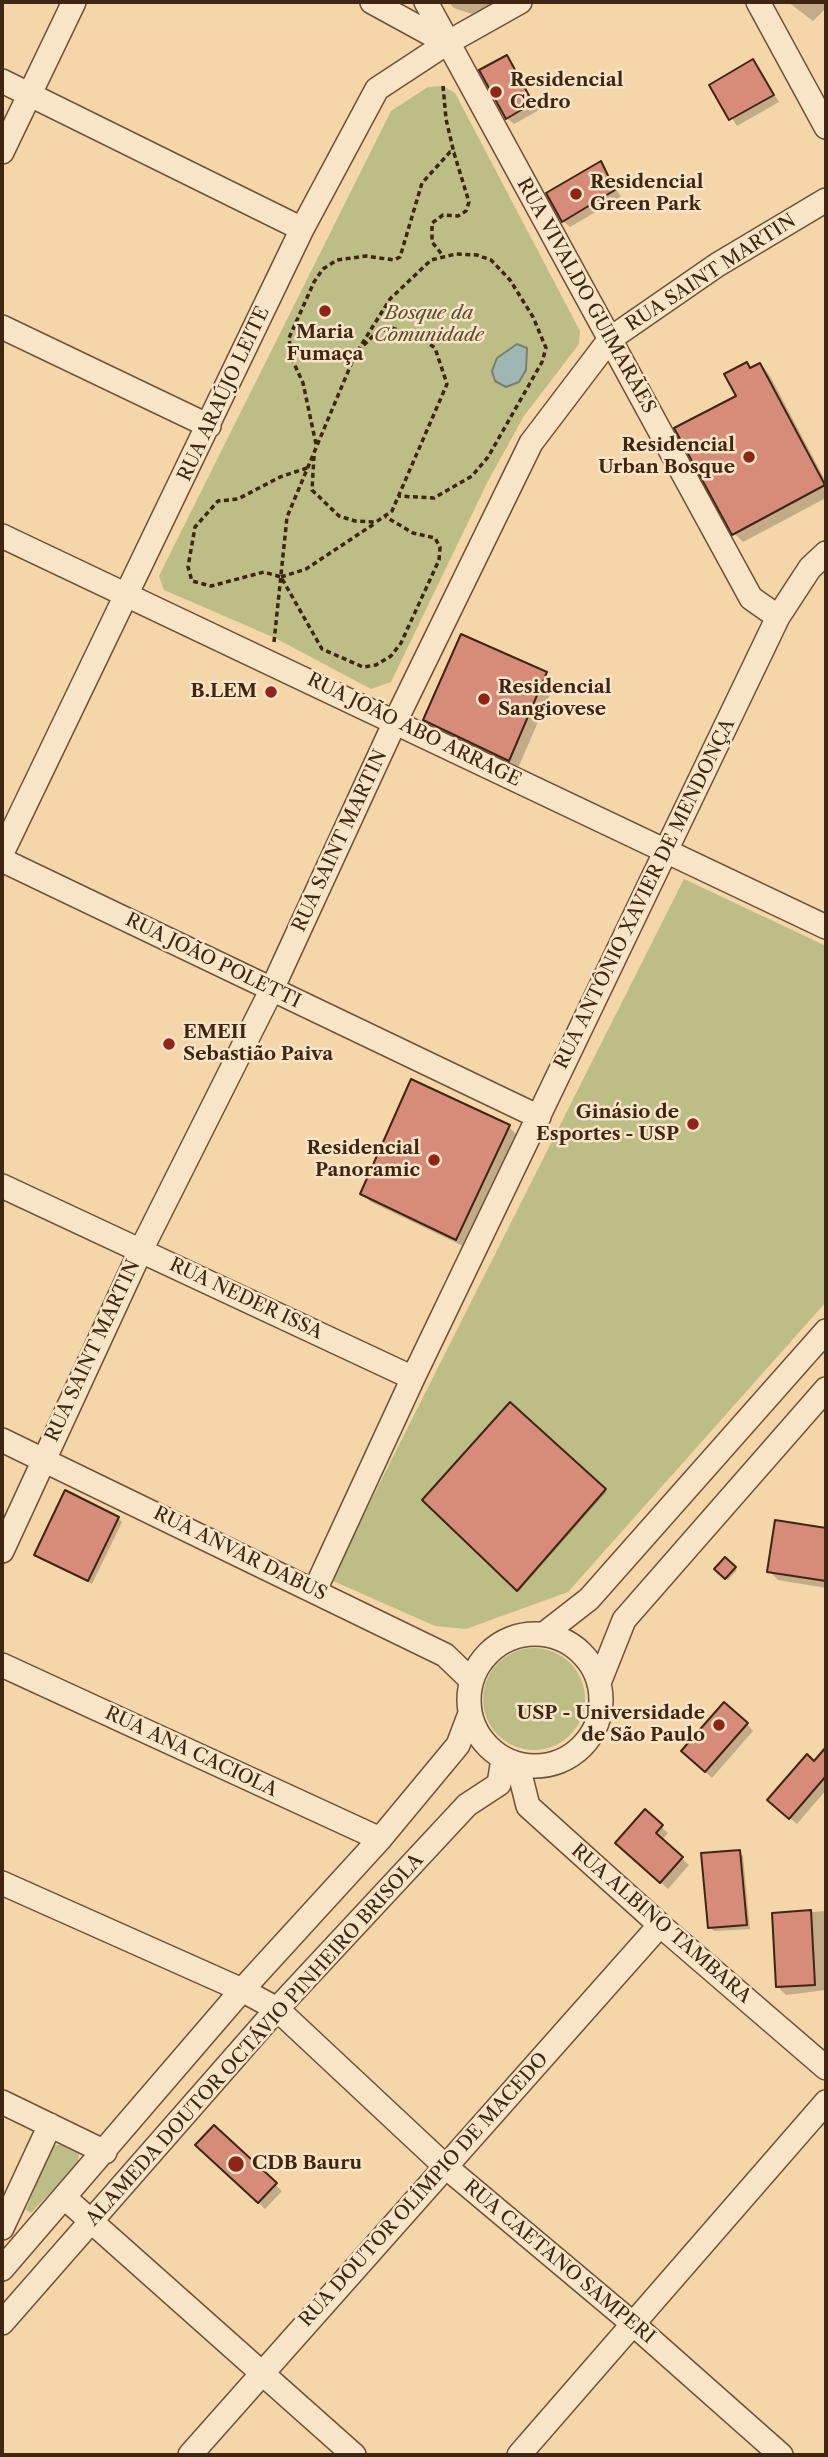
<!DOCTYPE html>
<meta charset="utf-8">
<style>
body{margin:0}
#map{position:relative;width:828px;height:2457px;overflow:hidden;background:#f4d6a9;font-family:"Libre Caslon Text",serif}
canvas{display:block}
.frame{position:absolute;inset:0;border:4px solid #3f2614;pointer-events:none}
</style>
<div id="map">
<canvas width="828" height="2457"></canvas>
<div class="frame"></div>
</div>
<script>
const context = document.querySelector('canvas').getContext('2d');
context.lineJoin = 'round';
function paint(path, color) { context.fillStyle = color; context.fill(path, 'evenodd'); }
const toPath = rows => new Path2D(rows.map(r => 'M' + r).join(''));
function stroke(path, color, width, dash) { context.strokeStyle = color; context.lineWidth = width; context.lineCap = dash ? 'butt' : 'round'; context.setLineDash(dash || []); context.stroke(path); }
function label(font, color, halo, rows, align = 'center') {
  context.font = font + ' "Libre Caslon Text",serif'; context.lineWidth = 5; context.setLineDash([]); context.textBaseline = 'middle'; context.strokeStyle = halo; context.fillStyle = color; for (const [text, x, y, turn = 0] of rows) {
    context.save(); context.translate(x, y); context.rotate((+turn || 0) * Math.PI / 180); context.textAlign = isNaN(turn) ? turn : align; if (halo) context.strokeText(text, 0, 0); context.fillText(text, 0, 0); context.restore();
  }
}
paint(toPath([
 [443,86,455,93,580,331,579,344,524,416,488,481,391,682,371,689,275,638,164,590,159,576,391,111,428,87],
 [684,879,826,946,826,1302,568,1592,466,1629,435,1626,331,1580],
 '483 1699a51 51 0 1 1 102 0a51 51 0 1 1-102 0Z',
 [65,2144,79,2151,78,2163,31,2213,26,2210,51,2146]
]), '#bdbd86');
const water = toPath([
 [517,344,527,348,526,370,519,382,506,387,495,381,492,371,497,358,517,344]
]);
paint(water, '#9fb7b3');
stroke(water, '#797d73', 2);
paint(toPath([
 [448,2,497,2,472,14,454,8],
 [788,2,826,2,826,8,813,21],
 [506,57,539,110,514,124,507,118],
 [753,61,779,102,737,126,711,85],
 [601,163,621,197,570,227,563,221],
 [746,364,752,370,760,365,769,374,826,482,826,498,743,542,734,533,738,396],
 [546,674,555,683,518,768,434,729,425,720],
 [412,1082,509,1127,518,1136,465,1247,371,1202,362,1193],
 [510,1404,606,1492,519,1591,424,1500],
 [118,1518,122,1522,92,1584,36,1555],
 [826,1526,826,1588,778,1580,769,1571,826,1530],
 [725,1559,737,1570,728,1580,716,1569],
 [747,1724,753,1731,712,1778,690,1758],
 [820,1757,826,1762,826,1790,797,1824,776,1806],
 [645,1812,668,1833,662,1840,689,1865,668,1889,624,1850],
 [739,1852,743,1856,750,1929,714,1931,710,1927],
 [826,1911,826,1990,786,1995,778,1987,774,1915],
 [214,2127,282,2191,265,2209,198,2145]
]), '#0003');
const building = toPath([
 [507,55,533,103,506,119,479,70,507,55],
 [753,59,774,95,729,120,709,85,753,59],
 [601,161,615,190,562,222,546,193,601,161],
 [747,362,750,368,760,363,825,485,732,535,674,428,736,396,724,374,747,362],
 [461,634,547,672,509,761,423,720,461,634],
 [411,1079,510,1125,456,1240,360,1194,411,1079],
 [510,1402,606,1489,517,1591,422,1500,510,1402],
 [65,1490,119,1517,88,1581,34,1555,65,1490],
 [775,1520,826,1528,826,1581,767,1572,775,1520],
 [725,1557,736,1567,725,1579,714,1569,725,1557],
 [724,1702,748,1723,705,1772,681,1751,724,1702],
 [826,1747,826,1776,789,1819,767,1800,807,1754,814,1761,826,1747],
 [645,1809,663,1825,656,1833,683,1857,660,1883,615,1843,645,1809],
 [740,1850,747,1925,708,1928,701,1853,740,1850],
 [811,1910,815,1985,776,1987,772,1913,811,1910],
 [214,2125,277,2183,258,2203,195,2145,214,2125]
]);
paint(building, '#d78c79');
stroke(building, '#3f2614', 2);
const minor = toPath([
 [372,2,447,43],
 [426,2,751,598,778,617],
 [758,2,826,127],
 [2,81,302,229],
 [2,152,74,2],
 [2,327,209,426],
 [2,536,826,927],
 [2,853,302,229,377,89,447,43,520,2],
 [2,860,539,1117],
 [2,1186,413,1378],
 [2,1440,445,1655,471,1680],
 [2,1551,141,1250,272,989,395,722,531,443,610,339,717,265,826,200],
 [315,1590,413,1378,778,617,810,568,826,553],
 '469 1700a66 66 0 1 1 132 0a66 66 0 1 1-132 0Z',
 [544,1634,589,1599,826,1331],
 [2,1665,380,1839],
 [599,1683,624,1620,826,1389],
 [518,1766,528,1806,660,1925,826,2068],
 [2,1883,242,1990,277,2009,446,2167,632,2323,781,2455],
 [2,2102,105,2152],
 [65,2198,354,2455],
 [2,2228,50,2125],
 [2,2269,242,1990,380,1839,458,1745,469,1716],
 [2,2323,277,2009,467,1805,499,1784,503,1759],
 [190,2455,660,1925],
 [519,2455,826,2102]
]);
stroke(minor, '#6c5239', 26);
stroke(toPath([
 [443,86,446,119,454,153],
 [316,444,303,383,292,359,289,338,314,282,323,269,337,260,366,256,394,260,400,257,422,183,450,152,454,153,469,202,466,211,458,216,443,215,432,223,432,242,444,257],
 [314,456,312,490,339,516,355,521,376,522,392,511,447,384,435,348,420,337,392,328,377,332,361,348],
 [307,468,280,477,238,499,218,501,195,527,188,567,192,581,211,586,264,572,281,577,322,649,363,667,376,665,391,656,401,643,439,560,440,547,435,538,413,533,386,517],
 [281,577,306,569,374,524],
 [274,642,287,517,355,355,390,299,431,260,456,254,477,255,491,260,510,280,533,317,546,348,542,362,488,457,472,476,434,498,398,496]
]), '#3f2614', 3.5, [5, 3.5]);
stroke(minor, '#f8e4c7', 23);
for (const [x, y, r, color] of [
 [496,92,7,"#8f2418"],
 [576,194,7,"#8f2418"],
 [325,311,7,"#8f2418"],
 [749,457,7,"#8f2418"],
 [271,692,7,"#8f2418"],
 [484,699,7,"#8f2418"],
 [169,1044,7,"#8f2418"],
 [693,1124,7,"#8f2418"],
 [434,1160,7,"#8f2418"],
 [719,1725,7,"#8f2418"],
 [236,2164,9,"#8f2418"]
]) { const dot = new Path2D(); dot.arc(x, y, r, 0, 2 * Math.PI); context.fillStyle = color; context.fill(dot); stroke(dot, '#f8e4c7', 2.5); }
label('bold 19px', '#3f2614', '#f8e4c7', [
 ["Residencial",510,81],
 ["Cedro",510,103],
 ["Residencial",590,183],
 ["Green Park",590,205],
 ["Maria",325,333,"center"],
 ["Fumaça",325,355,"center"],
 ["Residencial",735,446,"right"],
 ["Urban Bosque",735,468,"right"],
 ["Residencial",498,688],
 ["Sangiovese",498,710],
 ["B.LEM",257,692,"right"],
 ["EMEII",183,1033],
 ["Sebastião Paiva",183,1055],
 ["Ginásio de",679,1113,"right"],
 ["Esportes - USP",679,1135,"right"],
 ["Residencial",420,1149,"right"],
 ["Panoramic",420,1171,"right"],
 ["USP - Universidade",705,1714,"right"],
 ["de São Paulo",705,1736,"right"],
 ["CDB Bauru",252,2164]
], 'left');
label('19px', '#3f2614', '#f8e4c7', [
 ["RUA SAINT MARTIN",711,273,-33],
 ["RUA VIVALDO GUIMARÃES",586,296,61],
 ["RUA ARAÚJO LEITE",224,394,-65],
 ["RUA JOÃO ABO ARRAGE",414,730,26],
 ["RUA SAINT MARTIN",340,841,-65],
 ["RUA ANTÔNIO XAVIER DE MENDONÇA",645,894,-64],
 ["RUA JOÃO POLETTI",213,961,26],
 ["RUA NEDER ISSA",246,1299,25],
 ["RUA SAINT MARTIN",93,1351,-65],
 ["RUA ANVAR DABUS",240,1554,26],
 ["RUA ANA CACIOLA",191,1752,25],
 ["RUA ALBINO TAMBARA",661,1924,41],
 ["ALAMEDA DOUTOR OCTÁVIO PINHEIRO BRISOLA",255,2040,-48],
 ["RUA DOUTOR OLÍMPIO DE MACEDO",424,2190,-48],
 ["RUA CAETANO SAMPERI",559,2262,40]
]);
label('italic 19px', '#5e4c30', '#f8e4c7', [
 ["Bosque da",429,314],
 ["Comunidade",429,336]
]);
</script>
